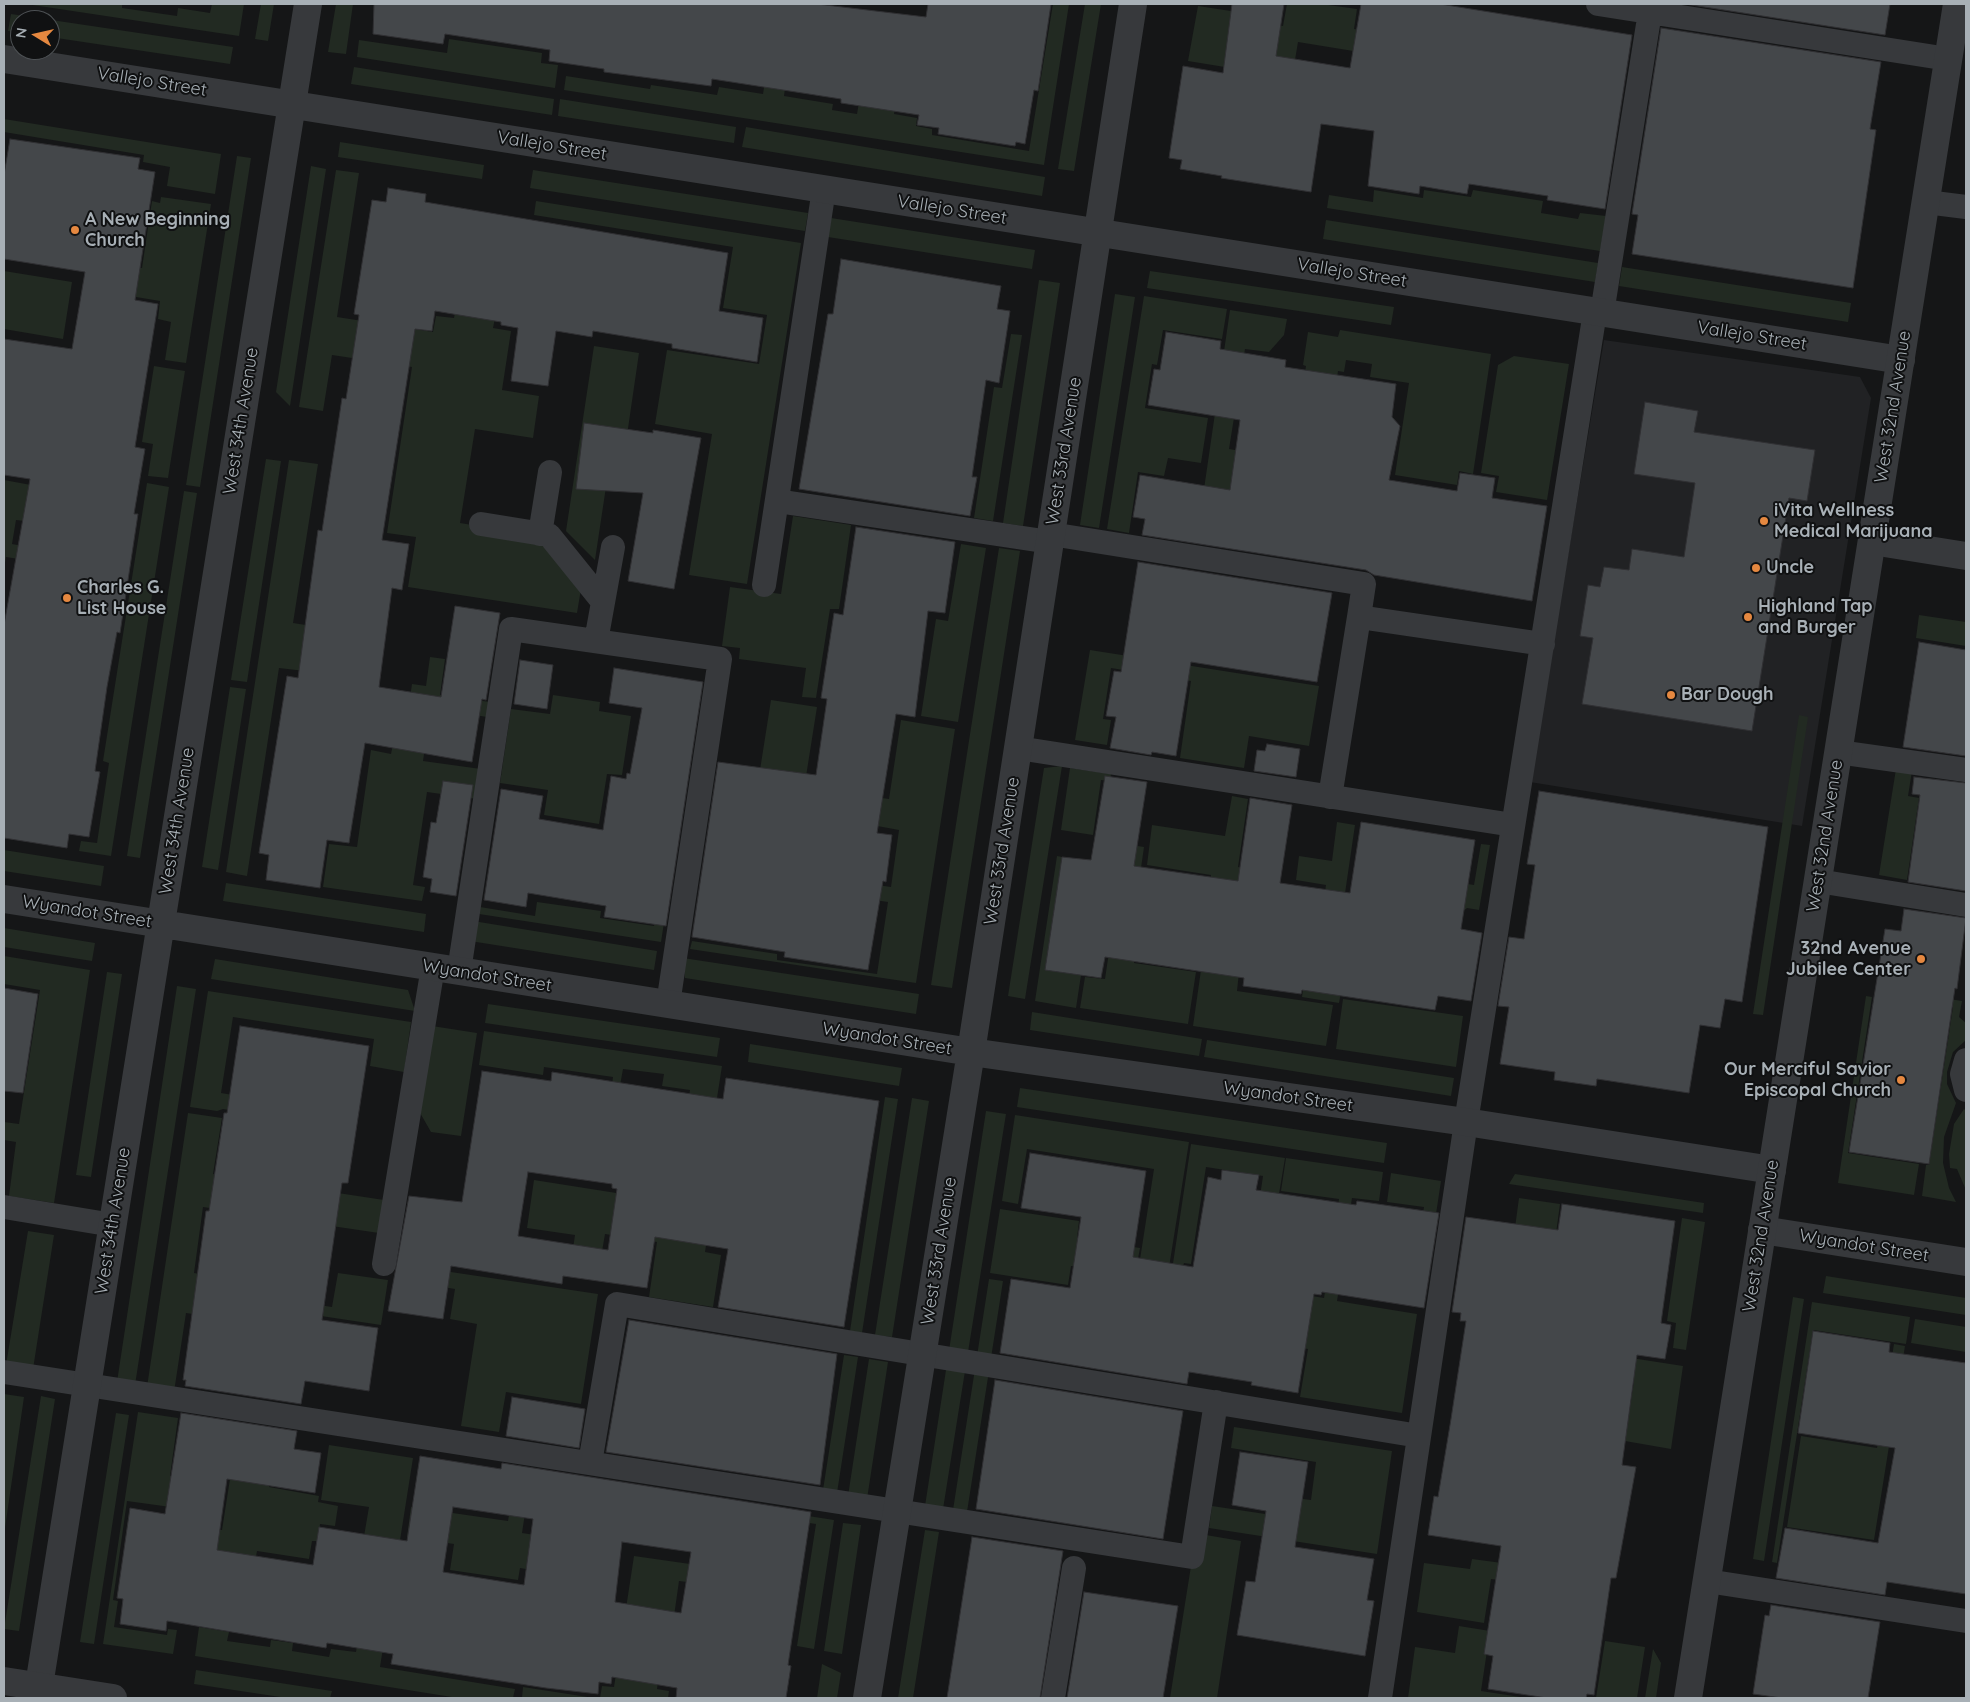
<!DOCTYPE html>
<style>
body{margin:0}
#map{position:relative;width:1970px;height:1702px;overflow:hidden;background:#151617;font-family:Quicksand,sans-serif}
canvas{display:block}
.frame{position:absolute;inset:0;border:5px solid #a8b0b6;pointer-events:none}
.north{position:absolute;left:10px;top:10px;width:50px;height:50px;box-sizing:border-box;background:#101112;border:1px solid #4d5154;border-radius:50%;rotate:279deg;font-size:14px;font-weight:700;line-height:20px;text-align:center;color:#a8b0b6}
.north::after{content:'';display:block;margin:auto;width:18px;height:22px;background:#e58840;clip-path:polygon(50% 0,100% 100%,50% 72%,0 100%)}
</style>
<div id="map">
<canvas width="1970" height="1702"></canvas>
<div class="frame"></div>
<div class="north">N</div>
</div>
<script>
const context = document.querySelector('canvas').getContext('2d');
context.lineJoin = 'round';
function paint(path, color) { context.fillStyle = color; context.fill(path, 'evenodd'); }
const toPath = rows => new Path2D(rows.map(r => 'M' + r).join(''));
function stroke(path, color, width, dash) { context.strokeStyle = color; context.lineWidth = width; context.lineCap = dash ? 'butt' : 'round'; context.setLineDash(dash || []); context.stroke(path); }
function label(font, color, halo, rows, align = 'center') {
  context.font = font + ' Quicksand,sans-serif'; context.lineWidth = 4; context.setLineDash([]); context.textBaseline = 'middle'; context.strokeStyle = halo; context.fillStyle = color; for (const [text, x, y, turn = 0] of rows) {
    context.save(); context.translate(x, y); context.rotate((+turn || 0) * Math.PI / 180); context.textAlign = isNaN(turn) ? turn : align; if (halo) context.strokeText(text, 0, 0); context.fillText(text, 0, 0); context.restore();
  }
}
paint(toPath([
 [1604,340,1860,377,1871,398,1802,826,1530,782]
]), '#212224');
paint(toPath([
 [26,4,122,4,122,8,177,16,178,8,210,13,212,4,244,4,239,36],
 [261,4,274,4,268,41,255,39],
 [336,4,353,4,346,54,328,52],
 [1053,4,1069,4,1044,165,564,90,566,76,650,89,651,85,717,95,719,87,763,94,768,62,788,65,784,96,833,104,832,110,857,114,859,102,895,108,894,114,917,118,916,126,932,129,932,135,1029,151],
 [1085,4,1101,4,1074,171,1058,169],
 [1287,4,1321,4,1357,9,1354,29,1388,34,1384,56,1298,42,1292,78,1188,61,1198,6,1257,15,1256,21,1283,26],
 [11,14,233,47,230,64,50,37,50,20,20,20,20,32,8,31],
 [449,39,542,53,541,63,558,65,555,88,357,57,359,40,447,53],
 [354,67,554,99,552,115,351,84],
 [560,99,736,127,734,143,558,116],
 [4,119,221,154,215,194,167,186,170,167,143,162,144,155,4,132],
 [746,127,1045,177,1042,196,742,147],
 [340,142,484,165,482,179,338,157],
 [237,156,251,158,200,487,186,485],
 [311,166,326,169,290,406,276,392],
 [336,170,359,173,337,317,433,332,436,316,454,318,456,307,496,313,493,328,511,331,502,390,539,396,533,438,475,429,460,523,546,537,582,583,577,613,408,587,416,537,387,533,412,367,332,355,323,411,299,407],
 [533,170,808,213,805,231,530,188],
 [1374,190,1423,198,1424,190,1471,197,1473,190,1543,201,1541,213,1578,219,1580,213,1606,216,1600,251,1327,208,1329,195,1373,202],
 [161,197,211,204,186,363,165,360,171,322,158,319,160,301,124,295,128,266,142,268,152,201,160,203],
 [536,201,801,243,747,584,689,575,712,434,655,424,667,350,759,364,767,315,723,308,733,247,534,215],
 [831,218,1035,250,1032,269,828,237],
 [1326,220,1598,263,1595,282,1323,239],
 [1622,267,1851,303,1848,322,1619,286],
 [4,271,72,282,63,339,4,329],
 [1150,271,1394,307,1391,325,1147,288],
 [1039,280,1060,283,1023,526,1003,523],
 [1115,294,1135,297,1099,528,1080,525],
 [1144,296,1227,309,1222,339,1163,330,1157,365,1152,364,1145,408,1208,418,1201,463,1168,458,1164,476,1138,472,1129,533,1107,529],
 [1230,310,1287,319,1284,335,1269,352,1245,349,1229,449,1264,455,1301,501,1217,488,1204,489],
 [1340,330,1491,354,1473,474,1459,471,1457,485,1395,475,1409,383,1370,377,1372,364,1346,360,1344,372,1338,371,1336,385,1304,380,1306,366,1303,365,1308,332,1338,337],
 [1011,334,1022,335,993,521,974,518,994,387,1002,388],
 [594,346,639,353,625,449,612,447,595,560,566,531],
 [1514,356,1569,364,1547,500,1496,492,1499,476,1481,473,1498,365],
 [154,366,185,371,168,478,148,476,153,444,142,442],
 [266,459,281,461,247,682,231,680],
 [289,460,318,464,293,623,312,626,305,671,279,668,247,876,226,872],
 [4,480,31,485,25,521,16,520,12,544,40,549,38,562,6,557,4,569],
 [147,483,169,487,111,856,79,851,81,841,97,843,109,763,103,761],
 [184,491,197,493,140,858,127,856],
 [793,516,851,525,839,609,830,609,816,698,802,697,806,668,739,659,740,648,722,646,730,587,781,594],
 [961,544,986,548,958,722,921,716,936,619,948,621],
 [999,548,1020,551,952,988,931,985],
 [1919,615,1966,622,1966,646,1916,638],
 [1090,650,1319,686,1309,746,1249,736,1244,768,1180,758,1191,681,1111,668,1103,719,1111,720,1107,745,1075,740],
 [430,657,445,659,440,695,490,702,487,717,431,708,423,761,481,769,477,799,427,792,413,885,425,887,422,901,323,887,329,844,357,847,371,750,391,754,393,744,403,745,412,684,426,686],
 [230,687,246,689,218,870,202,867],
 [553,695,600,702,599,711,631,716,622,775,607,774,599,824,544,815,548,790,500,783,511,709,550,714],
 [771,700,817,707,779,947,757,789],
 [1799,715,1808,717,1763,1015,1753,1014],
 [901,720,955,729,916,983,690,949,692,941,777,954,777,960,877,974,888,902,794,888,797,873,891,887,899,830,872,825,849,793,889,799],
 [680,760,689,762,661,942,479,914,480,907,535,916,537,902,601,911,600,918,654,926],
 [1062,766,1025,999,1008,996,1044,768],
 [1070,768,1111,774,1110,781,1101,780,1093,835,1061,830],
 [1896,769,1912,771,1908,796,1919,798,1907,880,1879,875],
 [1232,796,1248,799,1238,867,1250,869,1237,991,1333,1005,1326,1046,1193,1026,1201,970,1197,968,1211,875,1147,865,1152,825,1225,836],
 [1337,822,1355,825,1343,907,1342,986,1339,1003,1302,997,1305,975,1313,975,1326,885,1296,880,1299,856,1332,861],
 [1125,844,1144,847,1134,917,1140,918,1134,963,1196,972,1188,1024,1080,1008,1085,977,1105,979],
 [1481,844,1490,845,1479,910,1467,908,1457,916,1431,878,1474,885],
 [4,850,104,866,101,886,4,871],
 [1057,856,1062,857,1045,970,1081,975,1076,1008,1035,1001],
 [226,883,426,914,424,932,223,901],
 [473,921,657,951,654,970,470,941],
 [4,928,95,943,92,961,4,947],
 [4,956,90,970,54,1203,9,1196,16,1142,4,1140,4,1122,19,1124,40,990,4,984],
 [683,958,919,994,916,1014,685,978],
 [215,959,408,990,415,1011,211,979],
 [107,972,122,974,91,1177,76,1175],
 [177,986,196,989,135,1385,117,1382],
 [208,991,411,1022,404,1072,370,1066,374,1039,233,1017,221,1093,275,1102,273,1117,223,1109,217,1111,190,1107],
 [1866,996,1872,997,1848,1153,1919,1164,1914,1195,1838,1183],
 [1937,997,1962,1001,1959,1017,1966,1023,1966,1040,1953,1052,1947,1072,1947,1084,1956,1103,1944,1137,1943,1163,1949,1188,1956,1202,1922,1196,1926,1165,1929,1165,1953,1007,1936,1004],
 [1343,999,1463,1016,1456,1067,1336,1049],
 [488,1004,720,1038,717,1057,485,1023],
 [1032,1012,1202,1039,1199,1056,1030,1030],
 [432,1026,477,1033,461,1136,431,1132,419,1111],
 [484,1031,722,1066,712,1130,685,1125,690,1090,662,1086,664,1074,623,1069,617,1102,610,1101,613,1077,544,1067,543,1075,479,1065],
 [1207,1040,1454,1078,1451,1096,1204,1057],
 [750,1044,902,1068,899,1086,748,1062],
 [1020,1088,1387,1143,1384,1163,1017,1107],
 [885,1097,898,1099,862,1333,850,1331],
 [912,1098,929,1101,892,1337,875,1335],
 [1964,1109,1966,1111,1966,1190,1957,1169,1950,1168,1949,1154,1954,1124],
 [986,1111,1006,1114,943,1509,925,1506],
 [188,1113,222,1118,213,1174,384,1200,379,1233,203,1207,194,1273,248,1282,246,1294,332,1307,338,1273,388,1280,381,1325,301,1313,241,1321,186,1313,174,1392,147,1387],
 [1015,1115,1189,1142,1155,1355,1126,1350,1154,1169,1027,1149,1018,1204,1002,1201],
 [1191,1144,1285,1158,1277,1206,1259,1203,1263,1176,1206,1167,1191,1264,1184,1263,1182,1271,1172,1270],
 [1286,1158,1383,1172,1379,1201,1352,1198,1345,1242,1333,1240,1339,1199,1281,1191],
 [1391,1173,1441,1181,1422,1307,1409,1305,1424,1207,1387,1202],
 [1515,1174,1704,1203,1703,1213,1509,1184],
 [534,1180,667,1201,711,1213,705,1252,721,1255,713,1307,649,1297,657,1242,605,1234,597,1281,569,1276,575,1235,527,1228],
 [1519,1198,1560,1204,1552,1263,1511,1257],
 [1000,1209,1079,1221,1077,1238,1140,1248,1135,1275,1071,1266,1068,1285,990,1273],
 [1682,1218,1705,1222,1686,1350,1673,1348,1676,1323,1667,1321],
 [28,1231,54,1235,33,1369,6,1365],
 [1333,1243,1346,1245,1337,1301,1417,1314,1402,1413,1300,1397,1308,1349,1256,1340,1264,1288,1324,1298],
 [404,1265,598,1294,581,1404,506,1392,499,1432,461,1426,477,1324,450,1319,455,1289,401,1280],
 [1826,1276,1966,1298,1966,1315,1823,1293],
 [989,1279,1003,1281,967,1512,953,1510],
 [1793,1297,1804,1299,1764,1561,1753,1559],
 [1812,1302,1910,1317,1906,1344,1813,1330,1777,1563,1772,1562],
 [1915,1319,1966,1327,1966,1352,1911,1343],
 [1541,1344,1683,1366,1671,1449,1625,1441,1634,1381,1538,1366],
 [1894,1344,1905,1346,1874,1540,1787,1527,1801,1436,1877,1448],
 [844,1355,858,1357,837,1493,823,1490],
 [869,1359,888,1362,867,1499,848,1496],
 [4,1394,24,1397,4,1535],
 [41,1396,55,1399,19,1631,4,1629],
 [138,1412,178,1418,170,1476,189,1479,185,1509,127,1501,113,1600,118,1601,114,1627,167,1635,168,1629,177,1630,173,1654,103,1644],
 [116,1413,129,1415,94,1644,80,1642],
 [1234,1427,1392,1451,1377,1554,1209,1528,1212,1506,1292,1518,1295,1498,1311,1500,1316,1462,1231,1448],
 [238,1428,277,1434,269,1487,319,1496,318,1502,338,1506,335,1526,320,1524,318,1541,312,1541,309,1559,257,1551,253,1573,216,1567,192,1526,222,1530],
 [329,1445,413,1458,380,1667,515,1689,513,1698,458,1698,195,1656,199,1627,229,1632,227,1641,270,1647,271,1640,293,1643,292,1651,329,1657,331,1649,356,1652,360,1625,362,1548,369,1507,321,1500],
 [516,1471,531,1474,522,1533,575,1541,543,1572,520,1568,518,1580,450,1570,454,1544,407,1537,411,1507,508,1521],
 [718,1502,834,1520,814,1649,797,1646,816,1524,717,1509],
 [843,1523,861,1525,842,1654,824,1651],
 [925,1530,939,1532,913,1698,898,1698],
 [1200,1534,1241,1541,1217,1698,1170,1698,1191,1566],
 [634,1556,704,1566,695,1583,679,1581,673,1623,661,1660,657,1689,669,1691,668,1698,600,1698,602,1686,614,1687],
 [1472,1559,1502,1563,1500,1580,1491,1579,1484,1623,1417,1612,1424,1563,1470,1569],
 [1459,1626,1490,1631,1481,1691,1527,1698,1408,1698,1415,1647,1455,1653],
 [1605,1641,1645,1647,1637,1698,1596,1698],
 [1653,1649,1661,1663,1656,1698,1645,1698],
 [822,1664,841,1673,837,1698,817,1698],
 [196,1670,332,1691,330,1698,287,1698,194,1684],
 [523,1687,594,1698,522,1698]
]), '#222a22');
const building = toPath([
 [374,4,817,4,926,17,928,4,1051,4,1038,91,1034,90,1025,144,1016,142,1015,146,938,134,939,128,917,125,919,115,841,103,841,99,712,79,711,86,604,72,604,69,549,61,550,50,445,34,443,44,373,34,374,4],
 [1232,4,1284,4,1276,56,1350,68,1361,4,1440,4,1632,35,1605,209,1547,200,1548,196,1469,184,1467,194,1420,186,1419,194,1368,186,1374,131,1321,124,1311,192,1221,178,1222,176,1180,169,1182,160,1169,158,1183,66,1223,73,1232,4],
 [1685,4,1890,4,1885,35,1685,4],
 [1661,28,1881,62,1870,129,1876,130,1853,288,1632,254,1638,215,1632,214,1661,28],
 [10,139,140,158,138,169,155,172,135,300,158,304,135,447,145,449,134,514,138,514,120,633,117,632,107,687,95,771,100,772,89,837,69,834,67,848,4,838,4,625,30,479,4,475,4,339,72,349,85,272,4,259,4,175,10,139],
 [388,188,426,194,425,202,728,253,719,311,763,318,757,362,672,348,672,344,593,331,592,337,556,331,548,386,511,381,518,328,501,325,501,322,435,311,432,331,415,329,382,540,409,544,402,590,392,588,379,687,441,697,455,606,500,613,486,700,482,699,472,762,365,743,349,843,327,840,320,888,266,880,269,855,259,853,287,676,298,678,318,530,322,531,342,398,346,399,359,315,354,314,372,200,386,202,388,188],
 [841,259,1001,286,997,309,1010,311,999,383,986,380,972,477,977,477,970,516,799,489,828,314,833,314,841,259],
 [1166,332,1221,341,1220,349,1286,360,1285,367,1396,384,1392,417,1400,426,1389,480,1457,491,1460,473,1495,478,1492,498,1547,506,1532,601,1374,575,1366,570,1142,535,1145,519,1133,517,1140,475,1230,490,1240,420,1148,405,1154,369,1160,370,1166,332],
 [1645,402,1698,411,1694,432,1815,450,1807,501,1789,498,1752,731,1582,704,1593,638,1580,636,1588,585,1600,587,1604,567,1629,570,1632,549,1684,557,1695,483,1634,474,1645,402],
 [584,423,653,433,653,430,701,438,674,589,628,581,643,493,576,489,584,423],
 [856,527,955,542,945,613,928,611,915,717,896,714,877,833,892,835,886,882,883,881,868,970,784,957,785,952,692,937,718,762,816,775,827,699,821,698,834,613,843,615,856,527],
 [1138,562,1332,593,1317,682,1191,662,1176,756,1152,752,1151,755,1110,748,1116,717,1106,716,1114,671,1121,672,1138,562],
 [1919,642,1966,650,1966,756,1903,747,1919,642],
 [520,660,553,665,547,709,514,704,520,660],
 [614,668,703,682,666,926,604,917,606,906,528,893,526,907,484,900,501,789,543,796,539,819,603,830,611,776,626,779,627,773,630,774,642,708,609,703,614,668],
 [1267,744,1300,749,1296,777,1254,771,1257,750,1265,751,1267,744],
 [1105,776,1147,782,1134,866,1238,881,1250,798,1292,805,1280,883,1350,893,1361,822,1475,840,1461,929,1482,933,1471,1001,1438,996,1435,1010,1302,990,1301,994,1243,986,1244,978,1105,957,1101,978,1045,970,1062,857,1091,860,1105,776],
 [1914,777,1966,783,1966,891,1908,882,1920,795,1912,794,1914,777],
 [443,781,473,785,456,896,430,892,432,879,423,877,431,822,436,823,443,781],
 [1539,791,1768,827,1742,1002,1725,999,1720,1028,1700,1025,1689,1093,1597,1079,1596,1086,1554,1080,1555,1072,1500,1064,1509,1007,1498,1006,1509,937,1524,939,1535,865,1527,864,1539,791],
 [1904,909,1966,918,1957,989,1955,988,1929,1164,1849,1152,1885,929,1901,931,1904,909],
 [4,988,38,994,23,1093,4,1091,4,988],
 [240,1026,369,1046,348,1183,342,1183,322,1320,378,1328,369,1391,305,1381,301,1404,185,1386,186,1380,183,1380,206,1211,209,1211,224,1113,227,1113,240,1026],
 [482,1071,551,1081,552,1072,723,1099,726,1078,879,1101,844,1327,718,1307,728,1249,655,1237,647,1288,563,1276,562,1284,451,1266,443,1319,388,1311,409,1196,462,1202,482,1071],
 [528,1172,612,1184,612,1188,617,1189,608,1250,518,1236,528,1172],
 [1030,1153,1146,1171,1133,1257,1193,1267,1208,1177,1221,1180,1222,1170,1259,1175,1256,1190,1356,1205,1357,1201,1439,1213,1424,1308,1322,1292,1321,1295,1314,1294,1298,1393,1251,1385,1252,1382,1189,1372,1187,1384,1000,1353,1011,1279,1070,1288,1081,1217,1021,1208,1030,1153],
 [1562,1204,1675,1221,1661,1323,1671,1325,1665,1359,1637,1355,1622,1465,1636,1467,1616,1578,1611,1578,1594,1695,1587,1694,1586,1698,1547,1698,1488,1689,1493,1656,1484,1654,1501,1546,1428,1535,1434,1496,1438,1497,1451,1419,1466,1321,1460,1321,1461,1313,1452,1312,1466,1217,1558,1230,1562,1204],
 [629,1320,837,1354,820,1485,606,1452,629,1320],
 [1813,1331,1890,1343,1889,1352,1966,1363,1966,1594,1887,1582,1885,1595,1776,1578,1785,1528,1878,1543,1895,1448,1798,1433,1813,1331],
 [995,1380,1183,1411,1163,1539,976,1509,995,1380],
 [512,1397,585,1409,579,1448,506,1436,512,1397],
 [181,1413,297,1431,294,1449,321,1453,315,1493,227,1479,217,1550,313,1565,319,1527,407,1541,420,1456,501,1469,502,1463,811,1512,788,1665,791,1666,786,1698,676,1698,677,1688,612,1677,611,1684,599,1682,598,1694,546,1688,391,1664,393,1654,327,1643,326,1648,167,1621,166,1631,120,1624,123,1599,117,1598,130,1508,165,1514,181,1413],
 [453,1507,533,1519,524,1585,443,1572,453,1507],
 [622,1542,691,1552,681,1613,615,1602,622,1542],
 [1240,1452,1308,1462,1295,1547,1374,1559,1367,1600,1374,1601,1365,1656,1237,1635,1246,1581,1255,1582,1266,1511,1232,1505,1240,1452],
 [972,1537,1063,1551,1040,1698,947,1698,972,1537],
 [1084,1592,1178,1606,1163,1698,1067,1698,1084,1592],
 [1771,1605,1880,1622,1868,1698,1782,1698,1753,1694,1765,1615,1769,1616,1771,1605]
]);
paint(building, '#44474a');
stroke(building, '#303033', 1);
stroke(toPath([
 [1598,4,1948,59],
 [1926,202,1966,207],
 [1602,313,1650,12],
 [777,501,1050,542],
 [481,524,549,535,603,602],
 [540,534,550,472],
 [1051,534,1364,584,1359,617,1543,644],
 [764,585,824,189],
 [596,641,613,547],
 [1018,748,1513,825],
 [1838,752,1966,770],
 [1330,797,1359,617],
 [1818,881,1966,905],
 [459,971,511,629,720,659,668,1004],
 [1966,1060,1962,1074,1966,1090],
 [4,1207,113,1225],
 [384,1264,433,967],
 [4,1372,1192,1557,1216,1402],
 [590,1463,617,1304,1419,1436],
 [1707,1581,1966,1621],
 [1053,1698,1074,1568],
 [1380,1698,1466,1122,1595,312]
]), '#37393c', 24);
stroke(toPath([
 [4,59,1901,360],
 [1872,541,1966,556],
 [4,899,971,1052,1466,1122,1772,1170],
 [1762,1230,1966,1262],
 [37,1698,308,4],
 [867,1698,971,1052,1133,4]
]), '#37393c', 28);
stroke(toPath([
 [4,1681,113,1698],
 [1688,1698,1957,4]
]), '#37393c', 28);
for (const [x, y, r, color] of [
 [75,230,5,"#e58840"],
 [1764,521,5,"#e58840"],
 [1756,568,5,"#e58840"],
 [67,598,5,"#e58840"],
 [1748,617,5,"#e58840"],
 [1671,695,5,"#e58840"],
 [1921,959,5,"#e58840"],
 [1901,1080,5,"#e58840"]
]) { const dot = new Path2D(); dot.arc(x, y, r, 0, 2 * Math.PI); context.fillStyle = color; context.fill(dot); stroke(dot, '#101112', 2); }
label('18px', '#a8b0b6', '#101112', [
 ["Vallejo Street",152,82,9],
 ["Vallejo Street",552,146,9],
 ["Vallejo Street",952,210,9],
 ["Vallejo Street",1352,273,9],
 ["Vallejo Street",1752,336,9],
 ["West 32nd Avenue",1893,407,-81],
 ["West 34th Avenue",241,421,-81],
 ["West 33rd Avenue",1064,451,-81],
 ["West 34th Avenue",177,821,-81],
 ["West 32nd Avenue",1825,836,-81],
 ["West 33rd Avenue",1002,851,-81],
 ["Wyandot Street",87,912,9],
 ["Wyandot Street",487,976,9],
 ["Wyandot Street",887,1039,9],
 ["Wyandot Street",1288,1097,8],
 ["West 34th Avenue",113,1221,-81],
 ["West 32nd Avenue",1761,1236,-81],
 ["Wyandot Street",1864,1246,9],
 ["West 33rd Avenue",939,1251,-81]
]);
label('bold 18px', '#a8b0b6', '#101112', [
 ["A New Beginning",85,220],
 ["Church",85,241],
 ["iVita Wellness",1774,511],
 ["Medical Marijuana",1774,532],
 ["Uncle",1766,568],
 ["Charles G.",77,588],
 ["List House",77,609],
 ["Highland Tap",1758,607],
 ["and Burger",1758,628],
 ["Bar Dough",1681,695],
 ["32nd Avenue",1911,949,"right"],
 ["Jubilee Center",1911,970,"right"],
 ["Our Merciful Savior",1891,1070,"right"],
 ["Episcopal Church",1891,1091,"right"]
], 'left');
</script>
